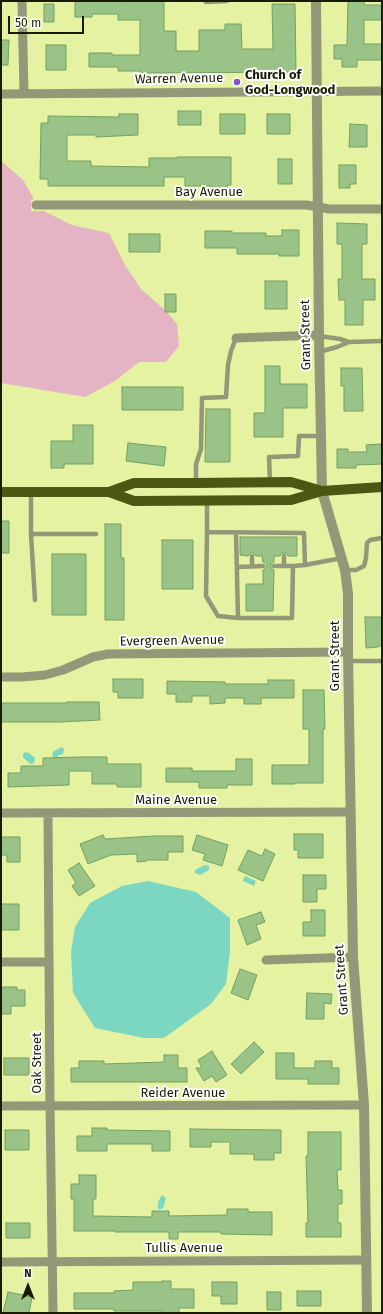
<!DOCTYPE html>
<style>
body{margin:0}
#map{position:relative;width:383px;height:1314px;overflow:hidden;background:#e4f2a1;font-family:"Fira Sans",sans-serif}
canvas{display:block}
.frame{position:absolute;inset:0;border:2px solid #181c00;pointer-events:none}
.north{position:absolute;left:8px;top:1266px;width:40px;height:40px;-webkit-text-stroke:3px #fff;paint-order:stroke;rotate:0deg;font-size:11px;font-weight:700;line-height:16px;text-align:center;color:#181c00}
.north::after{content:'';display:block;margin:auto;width:14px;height:18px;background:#181c00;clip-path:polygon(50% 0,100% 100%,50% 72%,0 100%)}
.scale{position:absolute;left:8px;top:16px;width:76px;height:18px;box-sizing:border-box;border:2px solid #181c00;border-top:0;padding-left:5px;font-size:12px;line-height:14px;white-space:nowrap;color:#181c00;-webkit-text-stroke:3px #fff;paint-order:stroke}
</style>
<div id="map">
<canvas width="383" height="1314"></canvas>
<div class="frame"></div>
<div class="north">N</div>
<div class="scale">50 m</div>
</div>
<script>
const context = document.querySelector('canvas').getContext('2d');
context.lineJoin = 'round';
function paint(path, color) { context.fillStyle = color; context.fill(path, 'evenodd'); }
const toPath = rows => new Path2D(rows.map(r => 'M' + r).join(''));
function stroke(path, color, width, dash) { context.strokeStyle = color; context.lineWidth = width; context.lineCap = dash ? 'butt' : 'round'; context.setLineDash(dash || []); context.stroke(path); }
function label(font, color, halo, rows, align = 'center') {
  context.font = font + ' "Fira Sans",sans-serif'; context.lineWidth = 4; context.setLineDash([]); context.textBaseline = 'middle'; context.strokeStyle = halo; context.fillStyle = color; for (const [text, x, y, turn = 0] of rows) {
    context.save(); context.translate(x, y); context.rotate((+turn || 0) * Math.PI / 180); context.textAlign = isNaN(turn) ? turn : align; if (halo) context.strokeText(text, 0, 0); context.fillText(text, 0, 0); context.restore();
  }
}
paint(toPath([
 [1,161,23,180,34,199,31,200,31,211,44,211,72,225,109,233,125,265,141,289,166,311,177,324,179,346,166,362,139,362,115,381,85,397,1,383]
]), '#e4b4c4');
paint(toPath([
 [62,747,64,749,63,754,59,755,56,758,54,758,52,754,54,751],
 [25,752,29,753,35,758,34,763,30,764,23,757,23,754],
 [205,865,209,866,209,870,200,875,195,873,195,870],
 [245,876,256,881,254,886,243,881],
 [148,881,196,892,230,918,230,952,226,984,211,1004,164,1038,144,1038,95,1028,73,993,71,952,75,927,90,903,122,886],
 [162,1195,166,1198,164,1206,162,1209,158,1209,158,1202]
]), '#7bd7c1');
const building = toPath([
 [75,1,164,1,164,31,176,31,176,51,199,51,199,30,225,30,225,24,241,24,242,49,273,49,272,4,295,4,296,72,140,73,140,71,118,71,118,67,89,67,89,53,112,53,112,55,140,55,140,20,118,20,118,14,92,14,92,17,75,17,75,1],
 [348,1,364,1,364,5,382,5,382,20,364,20,364,44,382,44,382,60,357,60,357,67,342,67,342,59,334,59,334,45,347,45,348,1],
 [44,4,54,4,54,22,44,22,44,4],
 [1,40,9,40,8,65,1,65,1,40],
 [46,45,66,45,66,70,46,70,46,45],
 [178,111,201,111,201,125,178,125,178,111],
 [119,114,138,114,138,135,96,137,96,135,67,135,67,161,91,161,91,166,149,167,149,158,177,158,177,157,231,157,231,185,227,185,227,188,224,188,224,190,212,190,212,186,185,186,185,177,164,177,164,186,48,186,48,179,40,179,41,123,48,123,48,116,119,117,119,114],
 [220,114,245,114,245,134,220,134,220,114],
 [267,114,290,114,290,134,267,134,267,114],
 [350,124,367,125,367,147,349,147,350,124],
 [278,159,292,159,292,184,278,184,278,159],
 [339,165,356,165,356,184,350,184,350,188,339,188,339,165],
 [337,223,367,224,367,244,362,244,362,279,375,279,375,300,363,300,363,325,345,325,345,300,339,300,338,279,342,279,342,244,337,244,337,223],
 [282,230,299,230,299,256,279,256,279,254,237,254,237,248,205,248,205,231,232,231,232,233,266,233,266,236,282,236,282,230],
 [129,234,160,234,160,252,129,252,129,234],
 [265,281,287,281,287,309,265,309,265,281],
 [165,294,176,294,176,312,165,312,165,294],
 [265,366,280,366,280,384,307,384,307,408,283,408,283,437,254,437,254,413,265,413,265,366],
 [341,368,362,368,363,411,344,411,344,386,341,386,341,368],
 [122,387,183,387,183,410,122,410,122,387],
 [206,409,230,409,230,462,205,462,206,409],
 [73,425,93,425,93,464,64,464,64,468,51,468,51,441,73,441,73,425],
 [128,443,166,447,164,466,126,461,128,443],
 [381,444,382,464,356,465,356,468,337,468,337,449,348,449,348,452,367,452,366,445,381,444],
 [1,521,9,521,9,553,1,553,1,521],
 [105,524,121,524,121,558,124,558,124,620,105,620,105,524],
 [240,537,297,537,297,556,288,556,286,553,282,553,280,556,274,556,274,562,271,564,271,568,274,570,273,611,246,611,246,584,263,584,263,570,265,569,267,565,265,563,263,562,262,556,256,556,252,552,250,553,248,556,240,555,240,537],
 [162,540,193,540,193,589,162,589,162,540],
 [52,554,86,554,86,615,52,615,52,554],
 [365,617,382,617,382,646,378,646,378,647,366,648,365,617],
 [113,679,143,679,143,698,118,698,118,692,113,692,113,679],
 [268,680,294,680,294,698,261,698,261,704,244,704,244,698,225,698,225,703,210,704,210,696,192,696,192,702,176,702,176,694,167,694,167,681,225,682,225,684,268,684,268,680],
 [303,690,324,690,325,729,323,729,323,783,295,783,295,784,272,784,272,765,309,765,309,729,303,729,303,690],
 [67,702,99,702,100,720,61,722,1,722,1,703,67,703,67,702],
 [81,757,107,757,107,764,141,764,141,787,117,787,117,784,92,784,92,771,69,771,69,785,8,787,8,773,21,773,21,766,43,766,43,758,81,757],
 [236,759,252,759,252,785,227,785,227,788,199,788,199,782,166,782,166,768,192,768,192,771,236,771,236,759],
 [294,834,323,834,323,858,298,858,298,850,294,850,294,834],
 [103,835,105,839,154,836,183,836,183,852,168,852,168,860,147,860,147,861,137,862,137,854,111,855,88,864,80,844,103,835],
 [197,835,228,845,222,866,203,860,205,854,192,850,197,835],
 [1,837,20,837,20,862,7,862,7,855,1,855,1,837],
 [265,849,275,854,263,881,238,870,248,850,262,856,265,849],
 [79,863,95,886,79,896,72,886,76,883,68,870,79,863],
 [303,875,326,875,326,889,317,889,317,902,303,902,303,875],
 [1,904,19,904,19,930,1,930,1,904],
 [311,910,325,910,325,936,303,936,303,922,311,922,311,910],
 [261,912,265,922,256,925,261,939,247,945,238,920,261,912],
 [240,969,257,975,248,1000,231,993,240,969],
 [1,987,17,987,17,990,25,990,25,1006,11,1006,11,1014,1,1014,1,987],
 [307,993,332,994,331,1004,324,1003,324,1019,306,1019,307,993],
 [254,1042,264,1052,241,1074,231,1064,254,1042],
 [212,1051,227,1075,216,1082,212,1076,204,1081,196,1068,202,1068,198,1060,212,1051],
 [276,1053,294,1053,294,1068,315,1068,315,1061,332,1061,332,1068,339,1068,339,1084,308,1084,308,1079,276,1079,276,1053],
 [164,1055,178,1055,178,1068,187,1068,187,1082,71,1082,71,1068,79,1068,79,1061,104,1061,104,1064,164,1062,164,1055],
 [4,1058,29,1058,29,1075,4,1075,4,1058],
 [92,1128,107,1128,107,1130,170,1131,170,1151,152,1151,152,1144,107,1144,107,1151,77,1151,77,1136,92,1136,92,1128],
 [190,1129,281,1130,281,1153,274,1153,274,1160,254,1160,254,1154,230,1154,230,1142,211,1142,211,1147,190,1147,190,1129],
 [5,1130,29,1130,29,1150,5,1150,5,1130],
 [308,1132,341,1132,341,1170,337,1170,338,1190,342,1190,342,1204,338,1204,338,1223,341,1223,341,1237,306,1237,306,1223,308,1223,306,1156,308,1156,308,1132],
 [79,1175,96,1175,96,1199,93,1199,93,1216,152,1217,152,1211,169,1211,169,1216,227,1215,227,1209,248,1209,248,1212,272,1212,272,1235,221,1234,221,1232,178,1232,178,1239,169,1239,169,1232,115,1232,115,1231,74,1231,74,1199,71,1199,71,1184,79,1184,79,1175],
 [6,1223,30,1223,30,1238,6,1238,6,1223],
 [162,1281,171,1281,171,1289,194,1289,194,1308,179,1308,179,1313,162,1313,162,1311,114,1311,114,1309,74,1309,74,1293,114,1293,114,1291,133,1290,133,1282,162,1282,162,1281],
 [212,1282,237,1282,237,1304,221,1304,221,1296,212,1296,212,1282],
 [297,1291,321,1291,321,1306,297,1306,297,1291],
 [8,1292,32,1297,29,1313,3,1313,8,1292],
 [267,1292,281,1292,281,1310,267,1310,267,1292]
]);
paint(building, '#99c387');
stroke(building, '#74a060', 1);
stroke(toPath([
 [205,1,206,2,227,1],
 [319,336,340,339,349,342],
 [319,352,337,347,349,342,382,341],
 [270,482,269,457,298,456,299,436,321,436],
 [196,483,196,464,201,449,202,398,226,397,228,365,231,351,236,338],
 [31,492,31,534,96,534],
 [207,501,207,532,304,533,305,565,342,558],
 [207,532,206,596,218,616,238,618,292,618,293,566,305,565],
 [236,533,238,618],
 [31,534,35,600],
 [284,556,284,566],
 [252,566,252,556],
 [274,566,293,566],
 [237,567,263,566],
 [345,570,356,570,364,566,366,558,367,543,370,540,382,538],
 [348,661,382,661]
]), '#929878', 4.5);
stroke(toPath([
 [22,1,24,94],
 [1,94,382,91],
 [36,205,307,205,329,209,382,209],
 [236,338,319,335],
 [1,677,22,677,45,675,63,670,93,657,108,654,348,652],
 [1,813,350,812],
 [48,813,50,1106,53,1313],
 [266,960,353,957],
 [1,962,49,962],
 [1,1106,364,1105],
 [1,1262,366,1260]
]), '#929878', 9);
stroke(toPath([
 [316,1,319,335,322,491,345,570,348,594,348,652,353,957,364,1105,367,1313]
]), '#929878', 10);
stroke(toPath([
 [1,492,109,492,134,501,291,500,322,491,382,487],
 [109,492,134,483,196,483,291,482,322,491]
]), '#4e5614', 10);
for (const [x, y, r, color] of [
 [237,82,4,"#8055cf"]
]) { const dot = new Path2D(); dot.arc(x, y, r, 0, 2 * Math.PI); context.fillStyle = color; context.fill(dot); stroke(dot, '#fff', 1.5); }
label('bold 13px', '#181c00', '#fff', [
 ["Church of",245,75],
 ["God-Longwood",245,90]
], 'left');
label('13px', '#181c00', '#fff', [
 ["Warren Avenue",179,79,-1],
 ["Bay Avenue",209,192],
 ["Grant Street",306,335,-91],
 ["Evergreen Avenue",172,641,-1],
 ["Grant Street",335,656,-90],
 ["Maine Avenue",176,800],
 ["Grant Street",342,980,-94],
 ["Oak Street",37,1063,-90],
 ["Reider Avenue",183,1093],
 ["Tullis Avenue",184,1248]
]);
</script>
